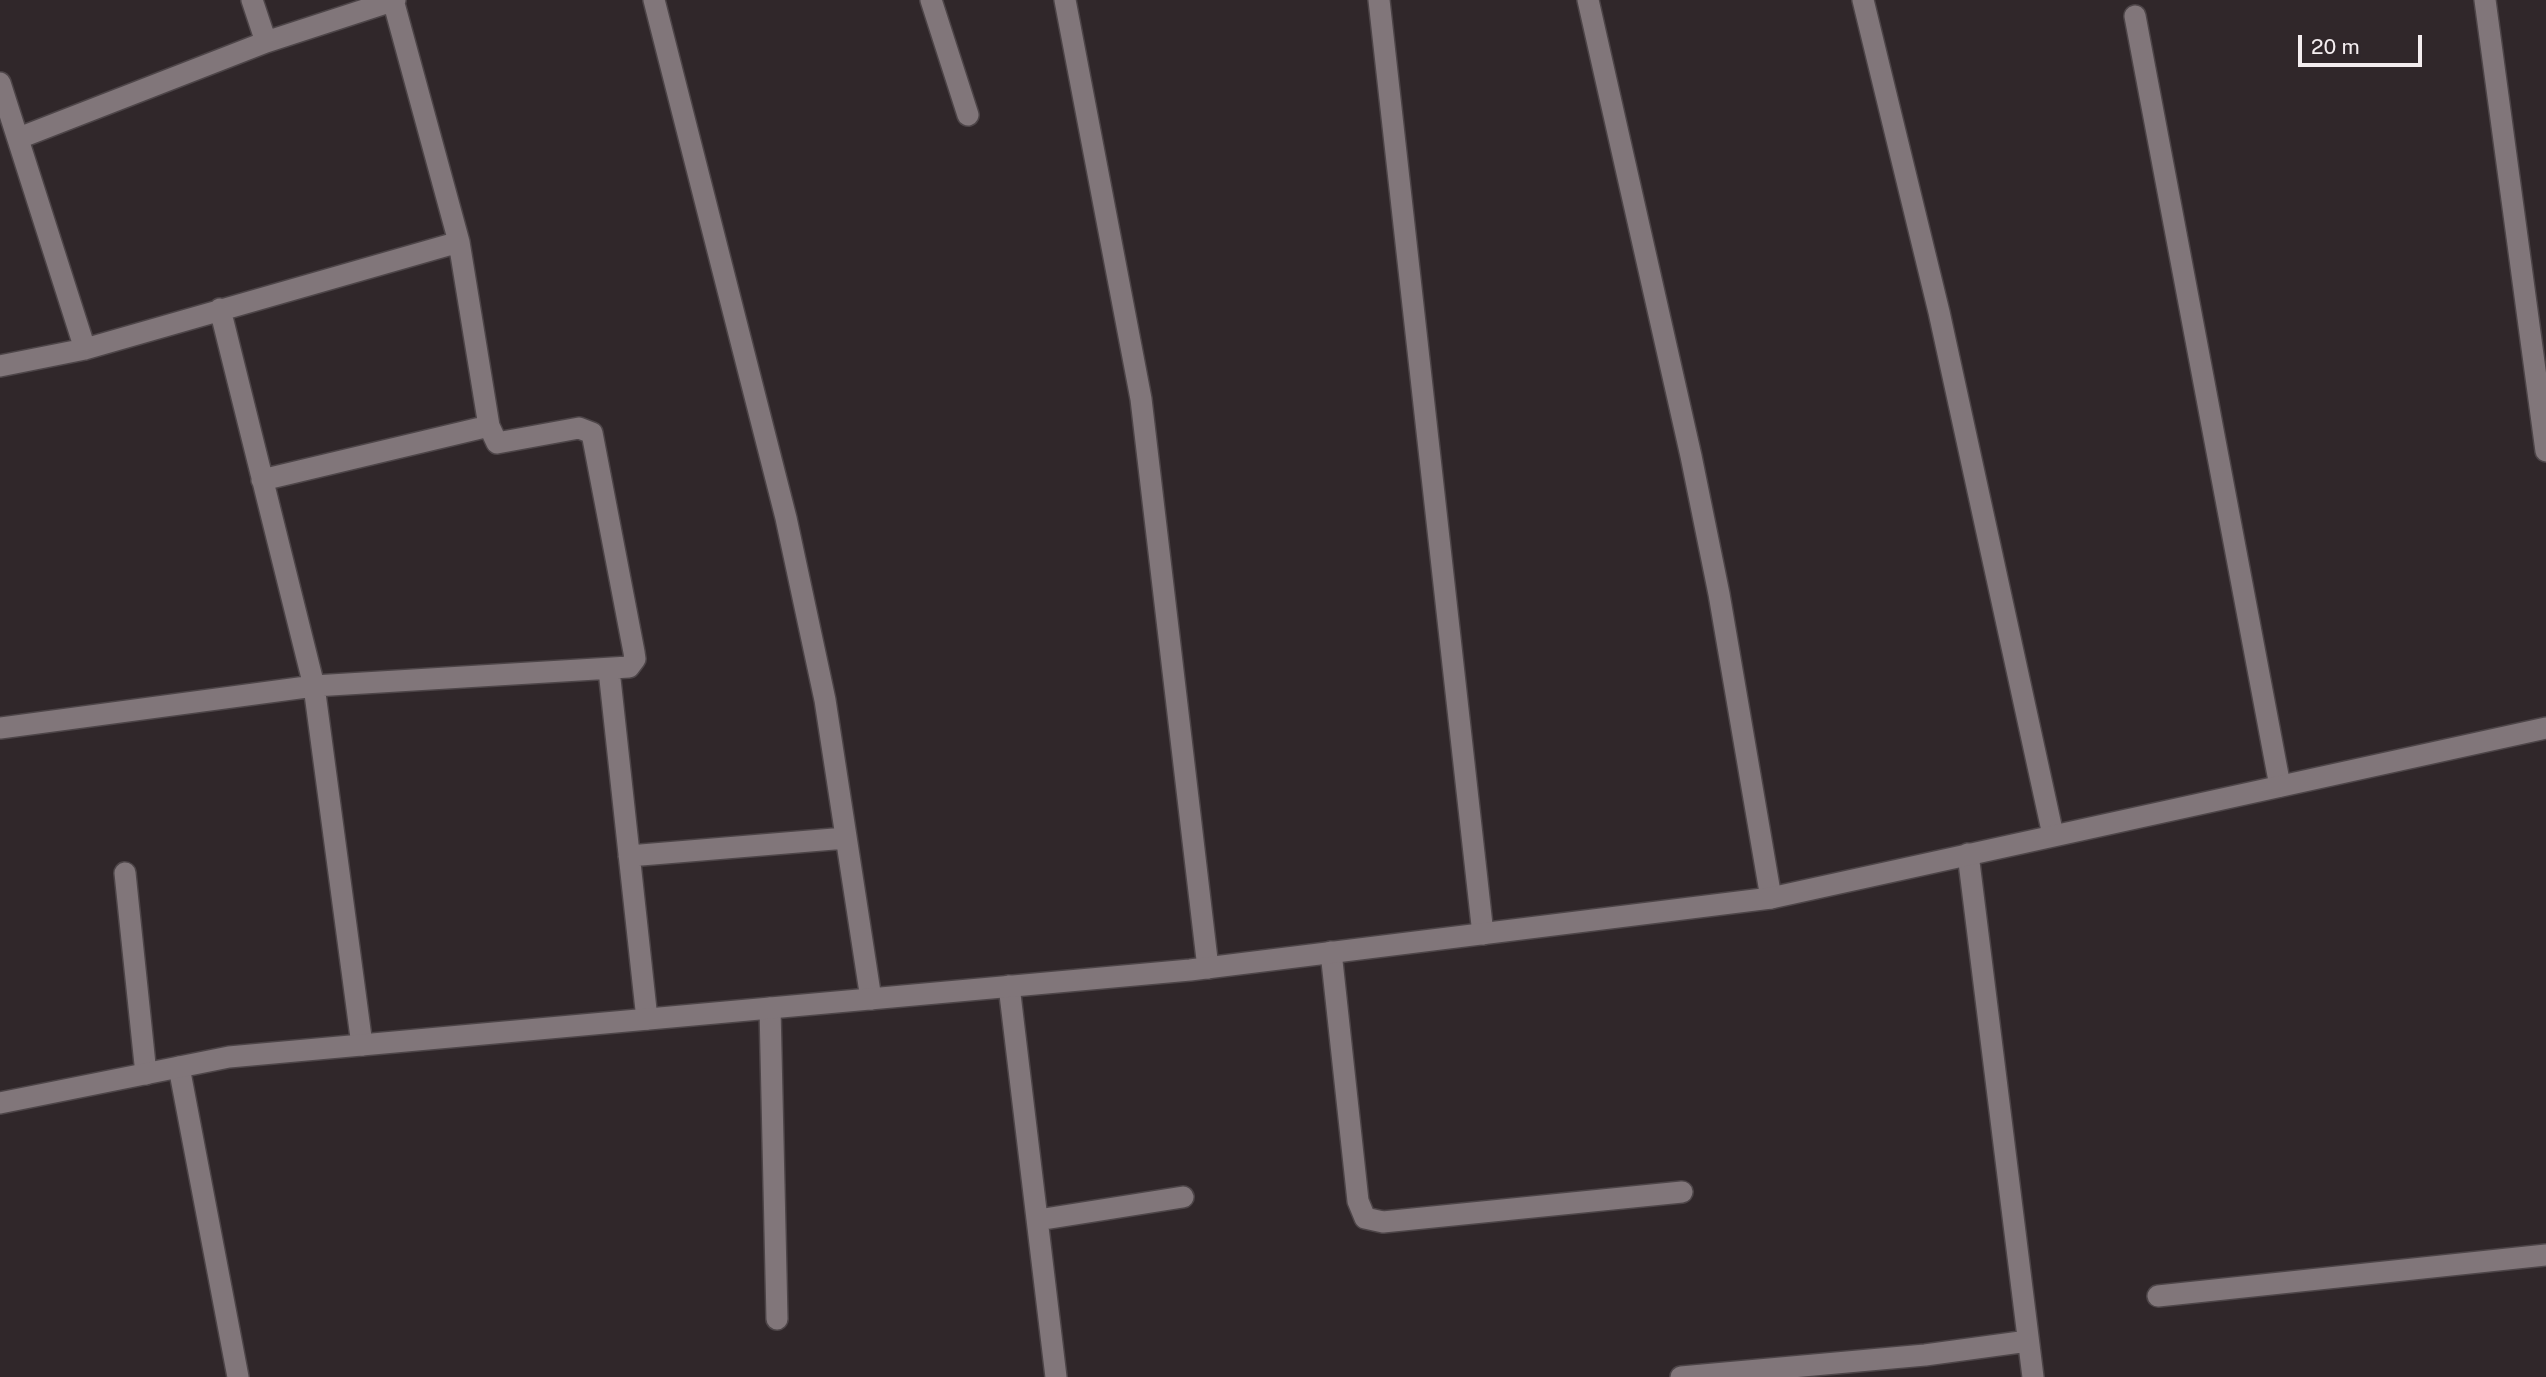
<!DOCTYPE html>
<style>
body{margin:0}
#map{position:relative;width:2546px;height:1377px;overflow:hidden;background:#30272a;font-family:"Public Sans",sans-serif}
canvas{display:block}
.scale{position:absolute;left:2298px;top:35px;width:124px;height:32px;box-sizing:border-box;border:4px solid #f3edef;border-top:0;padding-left:9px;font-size:21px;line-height:24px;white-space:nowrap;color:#f3edef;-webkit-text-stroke:5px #30272a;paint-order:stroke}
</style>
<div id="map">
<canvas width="2546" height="1377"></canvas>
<div class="scale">20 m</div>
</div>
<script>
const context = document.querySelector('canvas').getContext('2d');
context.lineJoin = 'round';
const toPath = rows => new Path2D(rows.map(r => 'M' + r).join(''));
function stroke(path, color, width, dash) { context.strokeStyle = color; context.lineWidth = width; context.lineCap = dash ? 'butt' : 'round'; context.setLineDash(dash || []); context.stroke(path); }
const minor = toPath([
 [252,0,266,42],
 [654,0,786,518,825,700,871,999],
 [931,0,968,115],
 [1065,0,1141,399,1208,968],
 [1379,0,1483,934],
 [1588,0,1691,456,1719,594,1771,898],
 [1863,0,1939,312,2053,835],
 [2485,0,2546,451],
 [2135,16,2280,786],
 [0,83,85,349],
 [19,138,266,42,395,0],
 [220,309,314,686,362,1045],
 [0,366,85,349,459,242],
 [262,480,489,426,459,242,393,0],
 [609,670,647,1019],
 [0,728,314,686,629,667,635,659,634,652,592,433,579,428,497,443,489,426],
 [1968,854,2033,1377],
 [629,856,846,838],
 [125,873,146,1074],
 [1331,952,1358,1201,1365,1218,1383,1222,1682,1192],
 [1009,986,1056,1377],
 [770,1008,777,1319],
 [179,1067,238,1377],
 [1038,1220,1183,1197],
 [2158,1296,2546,1255],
 [1681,1377,1925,1355,2028,1341]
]);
const tertiary = toPath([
 [0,1103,229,1057,1190,970,1771,898,2546,728]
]);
stroke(minor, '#4d4548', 24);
stroke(tertiary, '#4d4548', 24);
stroke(minor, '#81767a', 21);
stroke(tertiary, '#81767a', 21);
</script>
